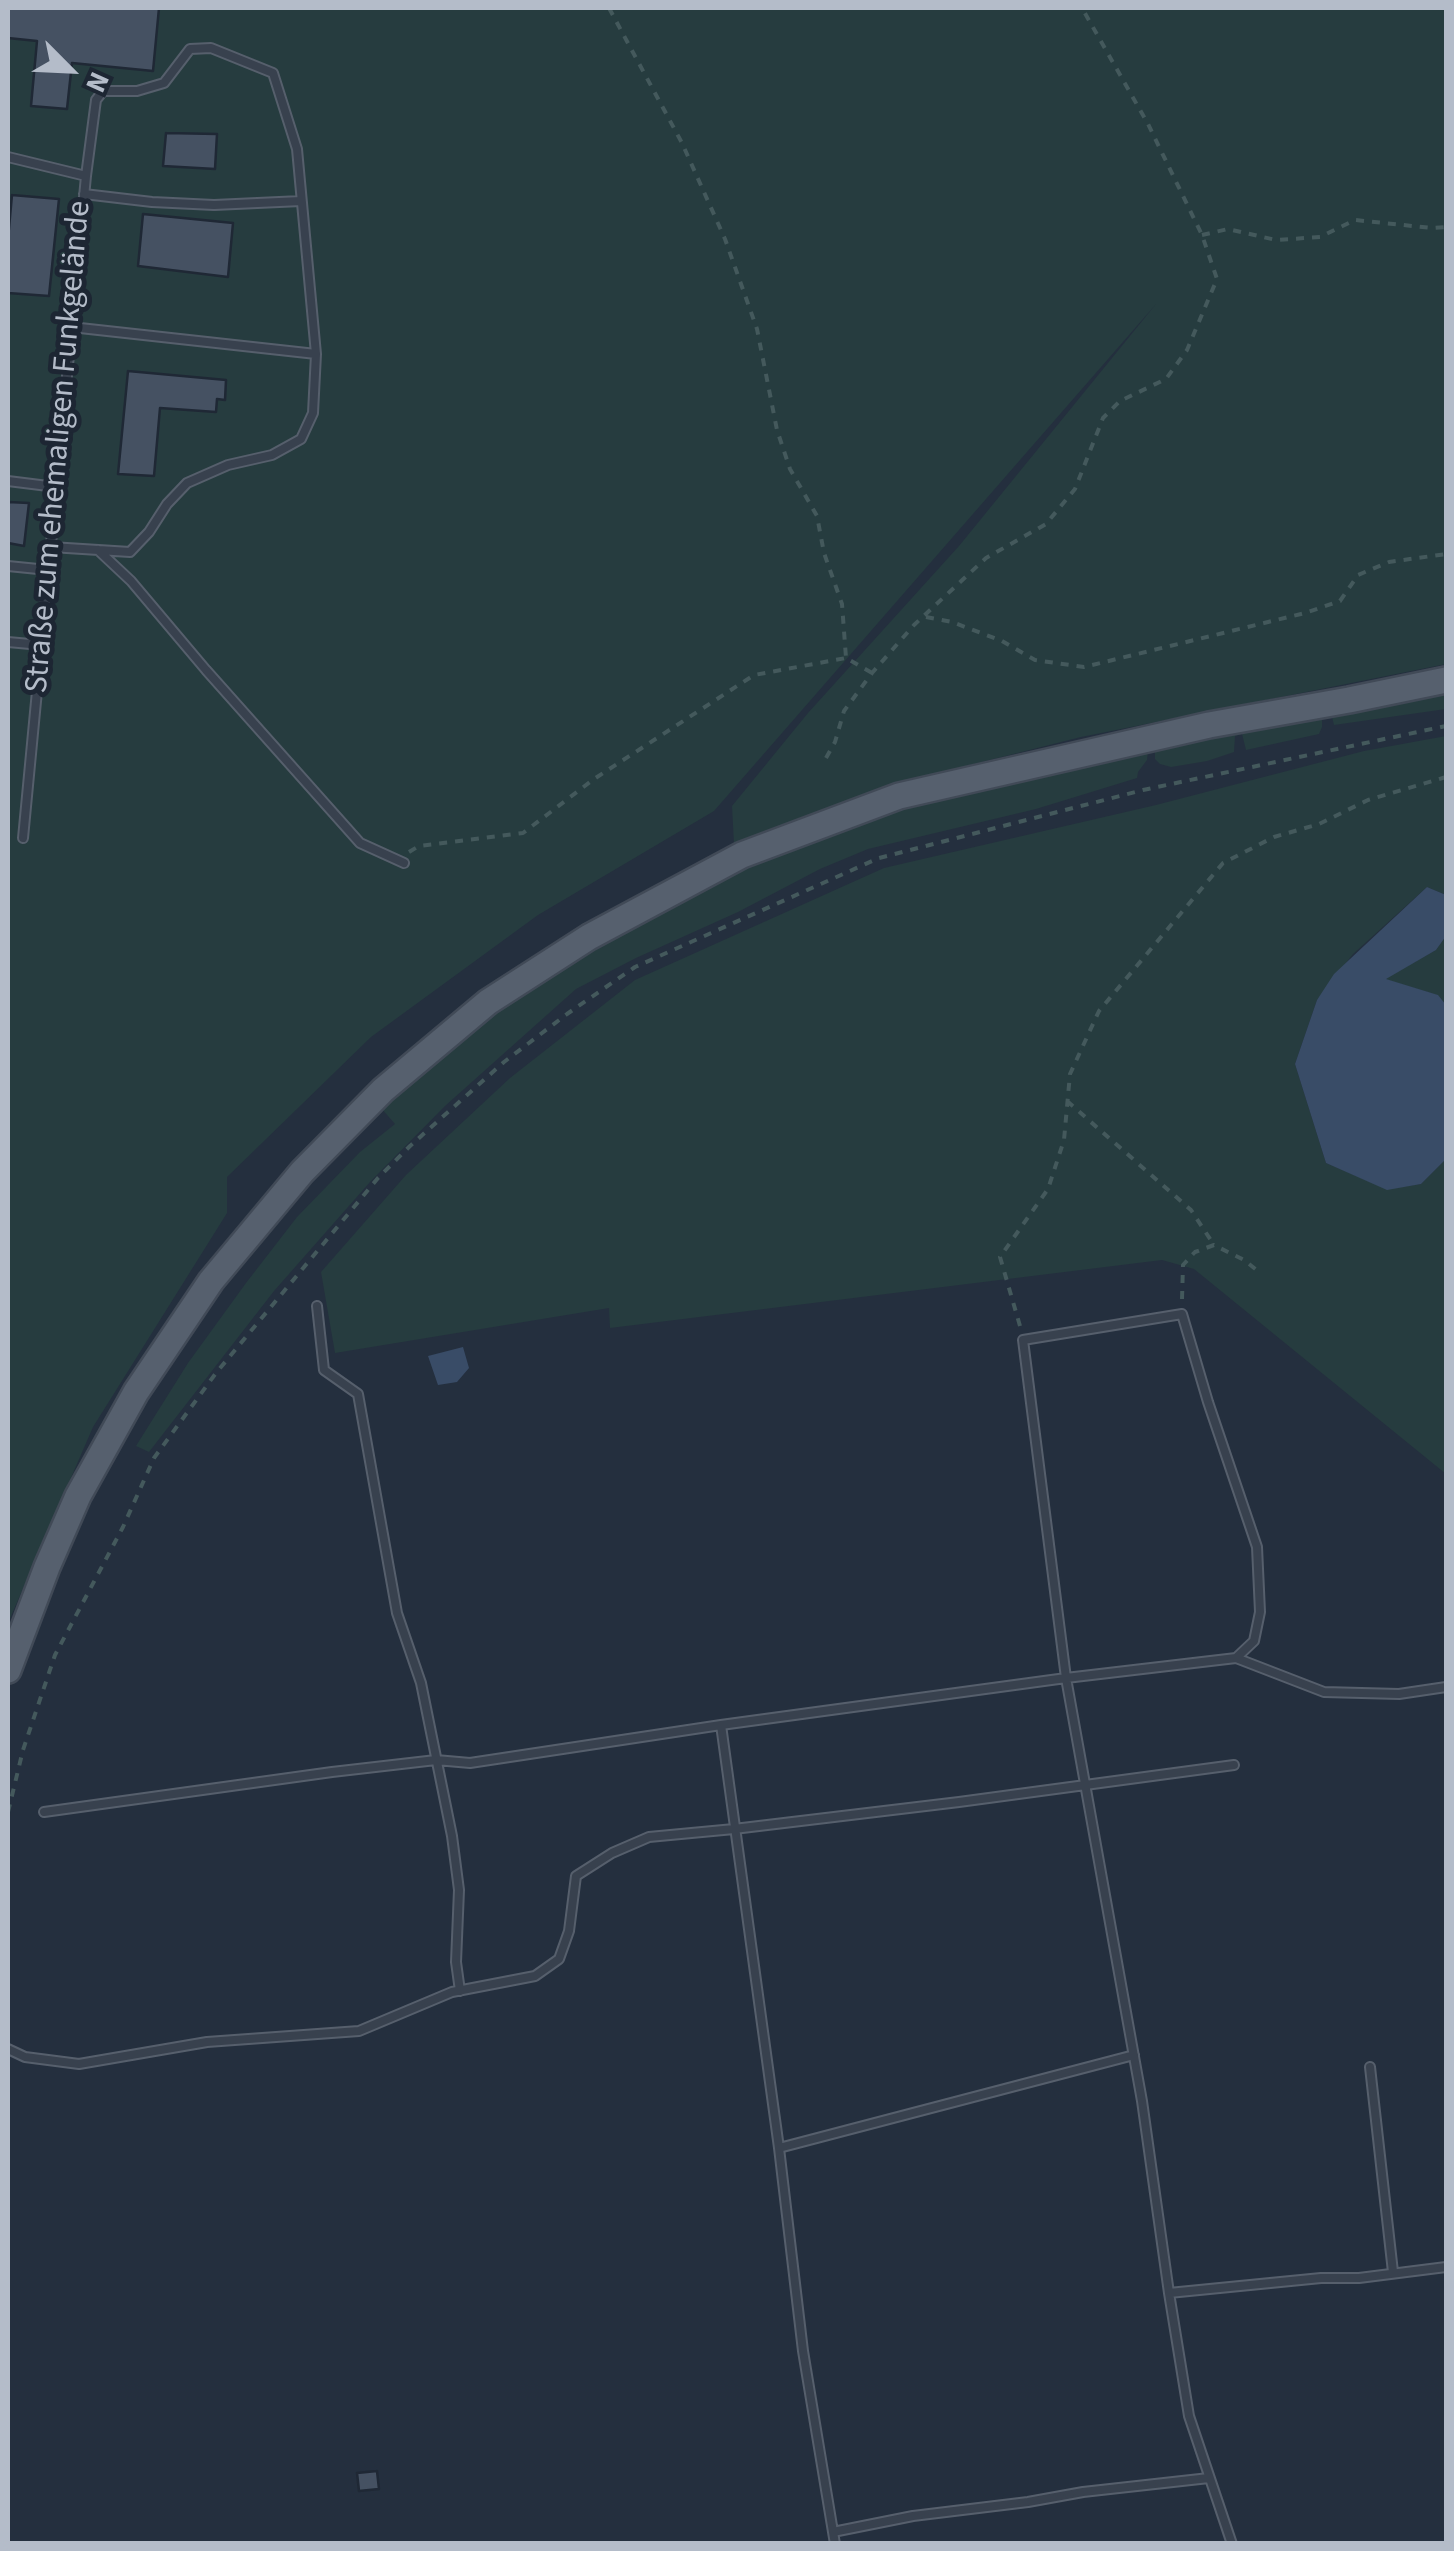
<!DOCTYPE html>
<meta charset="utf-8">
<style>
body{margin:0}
#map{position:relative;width:1454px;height:2551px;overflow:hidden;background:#242f3e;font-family:"Source Sans 3",sans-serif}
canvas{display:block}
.frame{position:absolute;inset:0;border:10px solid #b4bcc9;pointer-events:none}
.north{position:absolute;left:20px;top:20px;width:100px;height:100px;-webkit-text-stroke:8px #1d2633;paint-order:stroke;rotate:114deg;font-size:28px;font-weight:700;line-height:40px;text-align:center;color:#b4bcc9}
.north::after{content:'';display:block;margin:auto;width:35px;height:45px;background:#b4bcc9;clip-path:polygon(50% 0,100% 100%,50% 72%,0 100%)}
</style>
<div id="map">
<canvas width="1454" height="2551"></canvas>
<div class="frame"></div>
<div class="north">N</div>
</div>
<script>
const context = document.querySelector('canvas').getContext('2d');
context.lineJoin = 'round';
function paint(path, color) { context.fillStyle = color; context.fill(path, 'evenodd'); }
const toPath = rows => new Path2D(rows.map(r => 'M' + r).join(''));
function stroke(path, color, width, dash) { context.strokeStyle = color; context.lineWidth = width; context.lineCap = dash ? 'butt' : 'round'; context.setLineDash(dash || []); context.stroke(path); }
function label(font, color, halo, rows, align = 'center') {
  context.font = font + ' "Source Sans 3",sans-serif'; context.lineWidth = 10; context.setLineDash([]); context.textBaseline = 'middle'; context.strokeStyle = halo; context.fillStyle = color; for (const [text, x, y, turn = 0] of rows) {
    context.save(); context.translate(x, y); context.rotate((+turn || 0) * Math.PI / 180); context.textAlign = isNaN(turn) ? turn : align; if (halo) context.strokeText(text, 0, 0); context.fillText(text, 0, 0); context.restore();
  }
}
paint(toPath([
 [8,8,1446,8,1446,664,1081,737,954,769,825,811,734,844,732,806,808,713,959,546,1156,304,714,811,538,915,371,1037,227,1177,227,1213,93,1427,8,1623],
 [1446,691,1446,709,1334,725,1332,717,1322,719,1322,727,1319,734,1246,750,1242,734,1235,736,1234,752,1207,761,1171,767,1160,764,1155,759,1155,751,1148,751,1147,760,1138,772,1137,778,1036,809,868,849,820,869,738,912,636,958,576,989,445,1106,370,1182,274,1291,149,1452,136,1446,188,1363,246,1283,297,1217,360,1152,395,1124,381,1108,491,1016,554,971,612,936,736,872,793,848,921,803,1146,748],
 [1446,736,1446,895,1427,887,1353,954,1317,1000,1295,1064,1326,1163,1387,1189,1421,1184,1446,1159,1446,1474,1194,1269,1162,1260,610,1328,609,1308,335,1353,321,1272,406,1175,510,1078,635,980,884,868,1156,805,1364,751],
 [1446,936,1446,1005,1437,995,1384,979,1436,950]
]), '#263c3f');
paint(toPath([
 [1427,887,1446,895,1446,936,1436,950,1386,979,1438,995,1446,1005,1446,1159,1421,1184,1387,1190,1326,1163,1295,1064,1317,1000,1334,974],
 [463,1347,469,1368,457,1382,438,1385,428,1356]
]), '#394c67');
const building = toPath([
 [8,8,159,8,153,71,72,63,67,109,31,106,37,41,8,38,8,8],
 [166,133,217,134,215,169,163,166,166,133],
 [12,195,59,199,49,296,8,293,8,239,12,195],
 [143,214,233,223,228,277,138,266,143,214],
 [128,371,226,380,225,400,217,399,216,412,160,408,154,476,118,474,128,371],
 [8,502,29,503,24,546,8,543,8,502],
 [377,2471,379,2489,359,2491,357,2473,377,2471]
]);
paint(building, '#455162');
stroke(building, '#1f2835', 2.5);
const lane = toPath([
 [8,157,86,176],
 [84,194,152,202,214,205,301,201],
 [71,327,316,354],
 [8,481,56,487],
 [98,550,131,581,206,670,360,843,404,863],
 [8,566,48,570],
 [8,642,41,645],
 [23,838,86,176,96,100,103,91,137,91,164,83,190,49,211,48,273,73,297,149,316,354,313,413,301,439,272,455,228,465,187,483,167,504,149,532,130,552,51,547],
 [317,1306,324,1370,358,1394,397,1613,421,1683,452,1836,459,1890,456,1962,460,1991],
 [721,1725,779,2148,803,2351,835,2544],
 [44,1812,332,1772,436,1760,470,1763,721,1725,1066,1678,1236,1658,1324,1692,1399,1694,1446,1687],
 [8,2049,25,2057,79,2064,207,2042,359,2031,452,1992,535,1976,559,1959,569,1931,576,1876,612,1853,649,1837,734,1829,959,1802,1234,1765],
 [1370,2067,1393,2272],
 [779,2148,1134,2055],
 [1169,2293,1321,2278,1359,2278,1446,2267],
 [833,2532,913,2516,1028,2502,1083,2492,1209,2478],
 [1232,2544,1189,2416,1169,2293,1142,2101,1066,1678,1023,1340,1182,1314,1208,1402,1257,1547,1260,1612,1254,1641,1236,1658]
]);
const primary = toPath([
 [8,1670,47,1567,78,1496,136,1392,211,1281,302,1172,383,1090,488,1002,589,937,742,855,899,796,1209,725,1349,700,1446,680]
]);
stroke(lane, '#565f6c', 12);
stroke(primary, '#414a57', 30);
stroke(toPath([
 [609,8,682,143,725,239,757,329,777,430,790,469,817,516,824,553,842,604,846,658,872,673],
 [1202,235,1228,229,1276,240,1320,237,1355,220,1432,228,1446,227],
 [926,617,952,622,1002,641,1035,660,1084,667,1305,613,1340,601,1358,575,1389,562,1446,554],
 [826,758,835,742,844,711,872,673,914,625,986,558,1046,524,1075,489,1103,418,1120,401,1166,379,1187,350,1217,279,1202,235,1148,124,1082,8],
 [409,852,419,846,523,833,594,779,754,675,846,658],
 [1067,1101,1191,1210,1214,1245],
 [1182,1299,1183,1265,1195,1252,1214,1245,1244,1260,1259,1272],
 [1020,1326,1000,1257,1048,1189,1064,1140,1070,1074,1099,1011,1223,863,1274,837,1319,824,1368,800,1446,777],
 [8,1812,23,1750,55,1655,123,1527,154,1458,216,1373,378,1178,410,1146,504,1062,567,1014,635,967,879,858,1143,790,1446,726]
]), '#44595c', 4, [8, 8]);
stroke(lane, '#38414e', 8);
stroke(primary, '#56606e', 25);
label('32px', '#b4bcc9', '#1d2633', [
 ["Straße zum ehemaligen Funkgelände",60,447,-85]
]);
</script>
